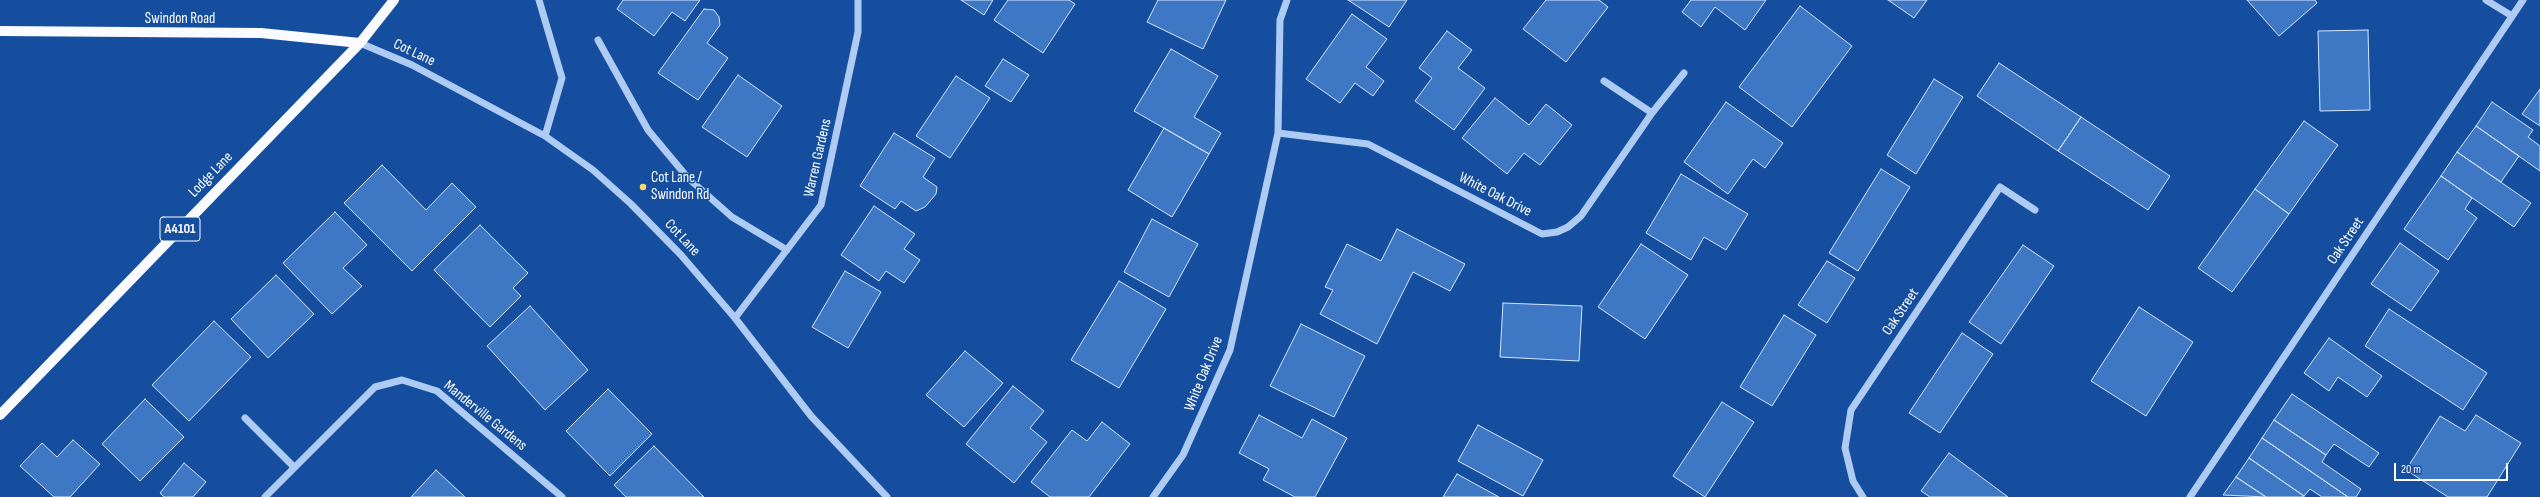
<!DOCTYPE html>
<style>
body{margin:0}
#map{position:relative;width:2540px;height:497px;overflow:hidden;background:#154e9e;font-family:"Sofia Sans Condensed",sans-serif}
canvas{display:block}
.scale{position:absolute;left:2394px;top:463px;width:114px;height:18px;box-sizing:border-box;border:2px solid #fff;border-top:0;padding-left:5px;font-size:12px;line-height:14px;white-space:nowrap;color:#fff;-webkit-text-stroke:3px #154e9e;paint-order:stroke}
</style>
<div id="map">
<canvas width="2540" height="497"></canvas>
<div class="scale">20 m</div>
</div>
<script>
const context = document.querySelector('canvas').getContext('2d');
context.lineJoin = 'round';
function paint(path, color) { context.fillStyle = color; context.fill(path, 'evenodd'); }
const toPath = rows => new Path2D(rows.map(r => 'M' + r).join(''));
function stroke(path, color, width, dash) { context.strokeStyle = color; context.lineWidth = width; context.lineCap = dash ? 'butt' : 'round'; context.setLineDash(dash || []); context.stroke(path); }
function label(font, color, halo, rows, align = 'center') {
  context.font = font + ' "Sofia Sans Condensed",sans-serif'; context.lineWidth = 3; context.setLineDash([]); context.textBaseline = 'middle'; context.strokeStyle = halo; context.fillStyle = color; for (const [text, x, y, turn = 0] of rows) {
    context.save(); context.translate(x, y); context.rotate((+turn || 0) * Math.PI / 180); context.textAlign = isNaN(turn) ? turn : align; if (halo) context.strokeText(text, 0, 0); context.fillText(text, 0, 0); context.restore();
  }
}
const building = toPath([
 [623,0,700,0,685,21,672,12,654,36,617,9,623,0],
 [961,0,993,0,984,15,961,0],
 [1008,0,1069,0,1075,4,1043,53,994,20,1008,0],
 [1158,0,1226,0,1203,49,1147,22,1158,0],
 [1348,0,1407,0,1389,27,1348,0],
 [1546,0,1599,0,1608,7,1566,62,1523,29,1546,0],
 [1691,0,1766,0,1745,30,1715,7,1701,27,1682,12,1691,0],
 [1888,0,1927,0,1914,18,1888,0],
 [2247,0,2315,0,2317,3,2279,36,2247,0],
 [1800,6,1852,46,1792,127,1739,87,1800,6],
 [704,9,714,10,719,17,720,25,707,43,728,58,698,100,658,73,704,9],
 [1352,14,1387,39,1366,67,1384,81,1373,96,1355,83,1340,103,1306,79,1352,14],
 [2368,30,2370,110,2320,111,2318,31,2368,30],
 [1447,31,1472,50,1458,68,1485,88,1454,130,1415,101,1432,78,1419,68,1447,31],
 [1171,49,1218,76,1194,117,1221,133,1209,154,1134,111,1171,49],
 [1003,59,1029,75,1011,102,985,86,1003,59],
 [1999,63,2081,117,2058,151,1977,96,1999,63],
 [738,75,782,106,747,157,702,127,738,75],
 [956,76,990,98,950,158,916,136,956,76],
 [1934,79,1963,97,1916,174,1887,155,1934,79],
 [2540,89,2540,126,2522,114,2540,89],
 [1495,98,1529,125,1546,104,1572,125,1540,165,1524,153,1507,174,1462,138,1495,98],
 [1726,102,1783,143,1765,168,1753,159,1728,194,1684,162,1726,102],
 [2492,102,2533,130,2528,137,2540,146,2540,171,2476,126,2492,102],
 [2081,117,2170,176,2148,210,2058,151,2081,117],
 [2304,121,2338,145,2289,214,2255,189,2304,121],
 [2476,126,2519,156,2501,182,2457,152,2476,126],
 [1164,128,1209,154,1172,217,1128,190,1164,128],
 [894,133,935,158,923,177,937,187,936,194,925,207,916,211,901,201,895,209,860,186,894,133],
 [2457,152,2531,203,2514,227,2441,176,2457,152],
 [382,165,426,210,452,183,476,207,412,271,344,203,382,165],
 [1881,169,1910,187,1858,271,1829,253,1881,169],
 [1681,174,1748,214,1726,250,1704,237,1691,260,1646,233,1681,174],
 [2441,176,2472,198,2465,209,2477,218,2448,260,2404,229,2441,176],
 [2255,189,2289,214,2232,292,2198,268,2255,189],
 [874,206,915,234,904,249,920,260,904,283,886,271,879,281,841,255,874,206],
 [335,212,367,245,343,268,362,286,332,314,283,263,335,212],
 [1152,219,1198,244,1169,297,1124,272,1152,219],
 [480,225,528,273,513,288,521,296,490,327,434,270,480,225],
 [1397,229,1465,264,1450,291,1413,272,1377,344,1320,314,1333,290,1325,287,1347,244,1381,261,1397,229],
 [2400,243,2439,271,2411,311,2371,284,2400,243],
 [1641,244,1688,275,1645,339,1598,307,1641,244],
 [2023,245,2054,266,2001,344,1969,322,2023,245],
 [1827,261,1855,278,1827,323,1798,305,1827,261],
 [845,271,881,292,848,348,812,327,845,271],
 [276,275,314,314,268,358,231,319,276,275],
 [1119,281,1166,309,1119,388,1071,360,1119,281],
 [1503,303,1582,306,1579,361,1500,357,1503,303],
 [530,306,588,370,545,410,487,346,530,306],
 [2139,307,2193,342,2146,416,2091,381,2139,307],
 [2389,309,2487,373,2463,410,2365,346,2389,309],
 [1784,315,1816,335,1772,406,1740,387,1784,315],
 [214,321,251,357,189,421,152,385,214,321],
 [1301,324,1365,356,1334,417,1270,386,1301,324],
 [1962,333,1993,354,1940,433,1909,413,1962,333],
 [2329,338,2382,376,2367,397,2338,377,2329,391,2304,373,2329,338],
 [965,351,1003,383,964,427,926,395,965,351],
 [1013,386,1044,411,1030,428,1047,442,1014,483,966,444,1013,386],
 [608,389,652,434,610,476,566,431,608,389],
 [2292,394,2379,453,2369,467,2334,444,2326,455,2274,420,2292,394],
 [145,399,184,437,140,481,102,444,145,399],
 [1722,402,1754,422,1705,497,1673,476,1722,402],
 [1259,415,1302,438,1312,419,1347,438,1315,497,1295,497,1263,480,1269,469,1239,453,1259,415],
 [2476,415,2521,443,2487,497,2448,497,2406,470,2440,416,2465,431,2476,415],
 [2274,420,2326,455,2322,462,2361,489,2356,497,2348,497,2262,438,2274,420],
 [1102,422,1130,444,1089,497,1050,497,1031,482,1072,430,1087,441,1102,422],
 [1478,425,1543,460,1523,496,1458,461,1478,425],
 [2262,438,2348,497,2322,497,2310,489,2304,496,2249,458,2262,438],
 [73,440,100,464,70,497,54,497,20,466,42,443,57,457,73,440],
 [654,446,704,497,626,497,614,485,654,446],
 [1949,453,2008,497,1930,497,1921,491,1949,453],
 [2249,458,2304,496,2304,497,2266,497,2236,477,2249,458],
 [184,463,206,482,193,497,164,497,160,493,184,463],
 [436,470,465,497,411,497,436,470],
 [1457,474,1499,497,1443,497,1457,474],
 [2236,477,2266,497,2223,495,2236,477]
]);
paint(building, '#3e77c4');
stroke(building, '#d5e6fd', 1);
stroke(toPath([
 [539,0,562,78,545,136],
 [2486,0,2512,16],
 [598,40,648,130,688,178,732,217,787,250],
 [360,43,412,65,545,136,593,170,631,204,681,255,735,318,811,416,887,497],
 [1604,81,1652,113],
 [1278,133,1368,144,1542,234,1557,232,1568,227,1581,216,1652,113,1684,73],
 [735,318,821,205,858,32,858,0],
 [245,418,294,467],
 [265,497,375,387,402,380,437,391,562,497],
 [1153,497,1183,455,1230,350,1278,133,1280,20,1287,0],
 [1863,497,1853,481,1845,448,1851,410,2000,187,2035,210],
 [2190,497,2523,0]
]), '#adcbf3', 7);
stroke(toPath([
 [0,31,261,33,360,43],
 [0,415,360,43,394,0]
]), '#f9fbff', 10);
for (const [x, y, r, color] of [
 [643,187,4,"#ffd86f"]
]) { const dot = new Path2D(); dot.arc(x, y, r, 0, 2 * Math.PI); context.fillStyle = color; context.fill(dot); stroke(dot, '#154e9e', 1.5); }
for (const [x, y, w] of [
 [180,229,40]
]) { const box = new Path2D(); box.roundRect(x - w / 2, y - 12, w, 24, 3); context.fillStyle = '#154e9e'; context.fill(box); stroke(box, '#fff', 1); }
label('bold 14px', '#fff', null, [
 ["A4101",180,229]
]);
label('15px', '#fff', '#154e9e', [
 ["Swindon Road",180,19],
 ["Cot Lane",414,53,25],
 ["Warren Gardens",818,158,-77],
 ["Lodge Lane",211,175,-46],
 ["White Oak Drive",1495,195,27],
 ["Cot Lane",682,238,47],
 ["Oak Street",2346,241,-56],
 ["Oak Street",1901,312,-56],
 ["White Oak Drive",1204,374,-68],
 ["Manderville Gardens",485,416,39]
]);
label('15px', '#fff', '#154e9e', [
 ["Cot Lane /",651,178],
 ["Swindon Rd",651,195]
], 'left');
</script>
